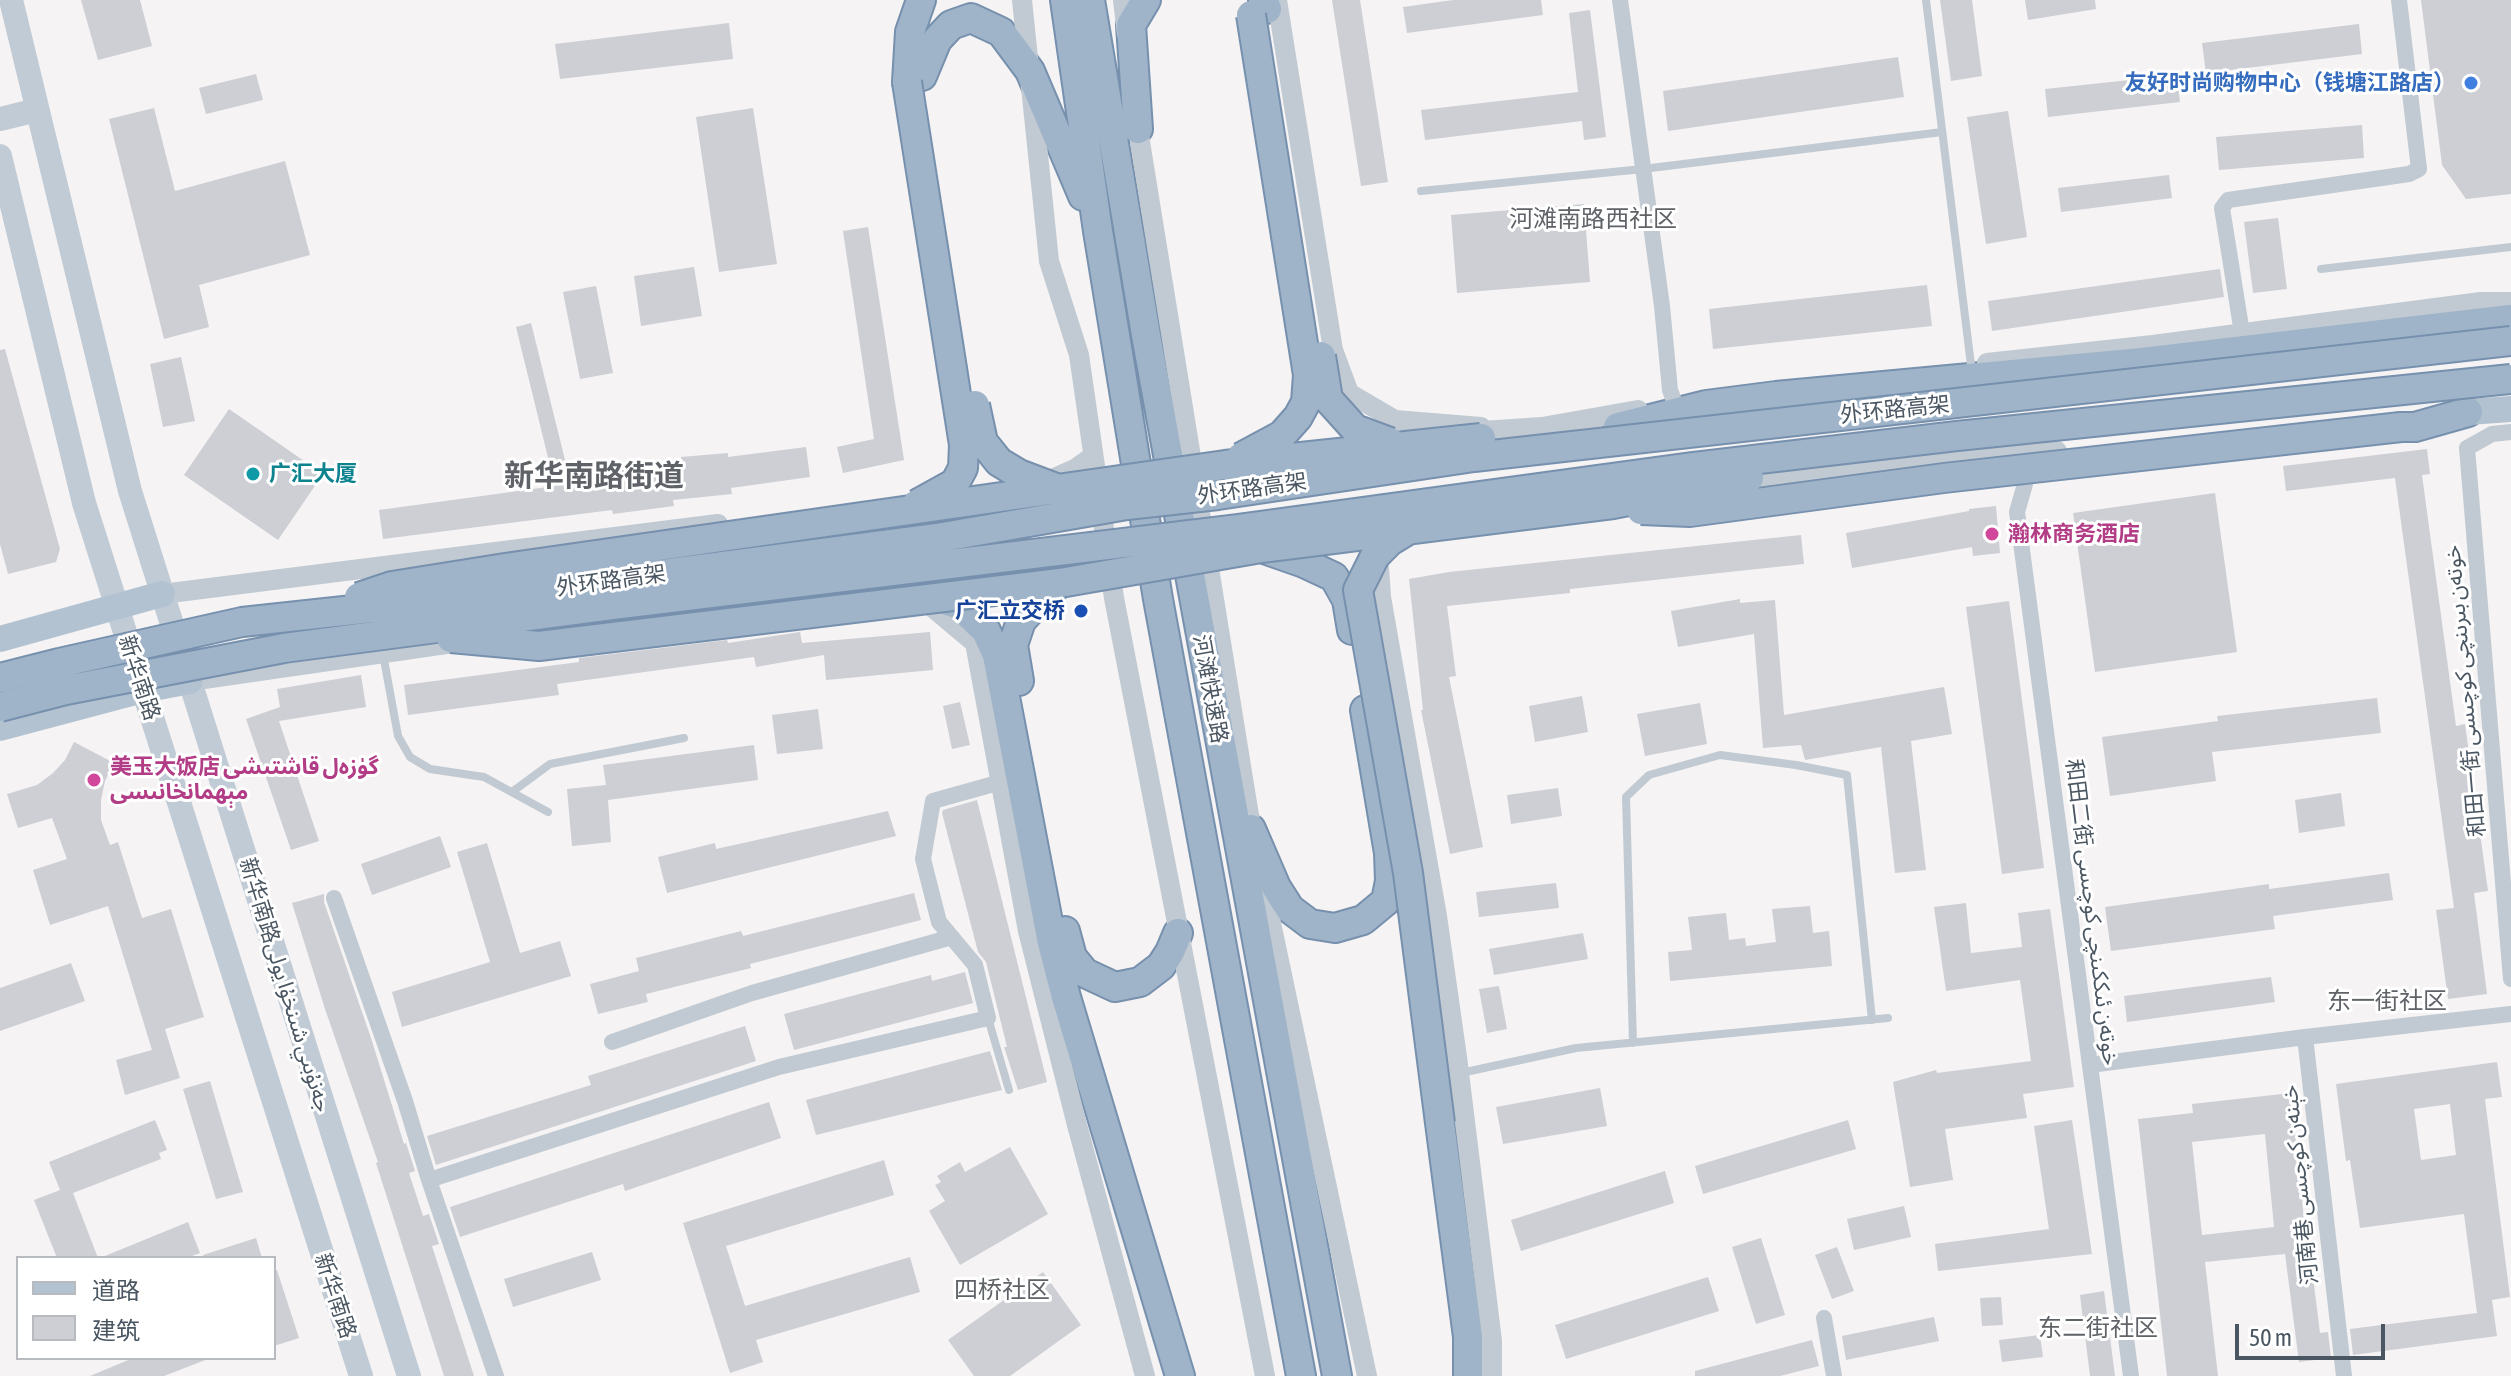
<!DOCTYPE html>
<meta charset="utf-8">
<style>
body{margin:0}
#map{position:relative;width:2511px;height:1376px;overflow:hidden;background:#f5f3f3;font-family:"Asap Condensed","Noto Sans SC",sans-serif}
canvas{display:block}
.legend{position:absolute;left:16px;top:1256px;width:260px;height:104px;box-sizing:border-box;background:#fff;border:2px solid #b7bbc0;margin:0;padding:10px 14px;list-style:none;font-size:24px;color:#4a5661}
.legend li{display:flex;align-items:center;gap:16px;height:40px}
.legend b{width:40px;border:2px solid #b7bbc0}
.scale{position:absolute;left:2235px;top:1324px;width:150px;height:36px;box-sizing:border-box;border:4px solid #4a5661;border-top:0;padding-left:10px;font-size:24px;line-height:28px;white-space:nowrap;color:#4a5661;-webkit-text-stroke:6px #fff;paint-order:stroke}
</style>
<div id="map">
<canvas width="2511" height="1376"></canvas>
<ul class="legend">
<li><b style="height:10px;background:#b3c2d1"></b>道路</li>
<li><b style="height:22px;background:#cdcfd5"></b>建筑</li>
</ul>
<div class="scale">50 m</div>
</div>
<script>
const context = document.querySelector('canvas').getContext('2d');
context.lineJoin = 'round';
function paint(path, color) { context.fillStyle = color; context.fill(path, 'evenodd'); }
const toPath = rows => new Path2D(rows.map(r => 'M' + r).join(''));
function stroke(path, color, width, dash) { context.strokeStyle = color; context.lineWidth = width; context.lineCap = dash ? 'butt' : 'round'; context.setLineDash(dash || []); context.stroke(path); }
function label(font, color, halo, rows, align = 'center') {
  context.font = font + ' "Asap Condensed","Noto Sans Arabic","Noto Sans SC",sans-serif'; context.lineWidth = 6; context.setLineDash([]); context.textBaseline = 'middle'; context.strokeStyle = halo; context.fillStyle = color; for (const [text, x, y, turn = 0] of rows) {
    context.save(); context.translate(x, y); context.rotate((+turn || 0) * Math.PI / 180); context.textAlign = isNaN(turn) ? turn : align; if (halo) context.strokeText(text, 0, 0); context.fillText(text, 0, 0); context.restore();
  }
}
paint(toPath([
 [81,0,140,0,152,46,98,60],
 [1332,0,1360,0,1388,182,1361,186],
 [1453,0,1541,0,1543,15,1407,33,1403,7],
 [1940,0,1972,0,1982,76,1951,81],
 [2025,0,2095,0,2096,9,2028,20],
 [2421,0,2511,0,2511,194,2466,199,2442,165],
 [1590,10,1606,137,1584,140,1582,121,1425,140,1421,110,1578,92,1569,13],
 [729,23,733,59,560,79,555,44],
 [2359,24,2362,54,2206,73,2202,43],
 [1898,57,1904,97,1668,131,1663,91],
 [256,74,263,100,206,114,199,88],
 [2177,75,2180,102,2048,117,2045,89],
 [154,108,175,191,285,161,310,255,199,285,209,327,164,339,109,119],
 [753,108,777,264,719,272,696,117],
 [2008,111,2027,237,1986,244,1967,117],
 [2362,125,2364,158,2219,170,2216,137],
 [2169,175,2172,198,2061,212,2058,188],
 [1584,204,1590,282,1457,293,1451,215],
 [2278,218,2287,289,2253,293,2244,222],
 [868,227,904,460,843,473,837,447,874,439,843,231],
 [694,267,702,316,641,326,634,276],
 [2220,269,2224,297,1992,331,1988,301],
 [1927,285,1932,326,1713,349,1709,309],
 [596,286,613,373,580,379,563,292],
 [531,323,572,488,609,482,607,472,681,463,681,457,728,453,728,457,806,447,810,477,731,488,732,494,673,500,674,506,613,514,612,510,383,539,379,510,555,486,516,327],
 [5,349,60,549,56,562,8,574,0,544,0,350],
 [181,357,195,421,163,427,150,364],
 [229,409,323,474,278,540,184,475],
 [2427,449,2430,474,2422,475,2456,726,2465,724,2488,891,2474,893,2487,994,2448,999,2436,910,2454,908,2395,478,2286,491,2283,466],
 [2215,493,2237,652,2095,672,2073,513],
 [1996,506,2000,553,1973,556,1972,547,1852,568,1846,533,1969,511,1969,509],
 [1801,535,1804,564,1570,589,1570,593,1447,606,1456,676,1449,677,1483,847,1450,854,1421,710,1423,710,1409,579,1449,572],
 [1740,599,1740,603,1775,600,1784,715,1944,687,1952,734,1911,741,1926,870,1895,873,1881,747,1805,760,1801,745,1763,748,1754,634,1678,647,1671,611],
 [2009,601,2044,868,2002,874,1966,607],
 [800,632,802,643,930,632,933,670,826,680,824,655,756,667,754,657,557,684,559,695,408,715,404,685,579,662,579,658,727,640,728,643],
 [361,675,366,707,279,721,319,841,291,850,246,719,280,707,277,689],
 [1582,696,1588,732,1535,742,1529,706],
 [2377,698,2381,733,2212,752,2216,781,2110,796,2102,737,2218,721,2217,716],
 [960,702,970,745,952,749,943,706],
 [1700,703,1707,744,1645,756,1637,714],
 [818,709,823,749,777,754,772,715],
 [74,742,114,763,105,781,101,800,101,820,110,845,118,842,142,918,171,909,204,1017,165,1029,180,1078,125,1095,116,1060,152,1050,108,906,50,925,33,870,67,859,52,818,18,828,7,794,37,785,53,773,65,760],
 [754,745,758,780,608,800,611,842,572,846,567,789,606,785,603,765],
 [1558,788,1562,816,1511,824,1507,795],
 [2341,793,2345,826,2299,833,2295,800],
 [977,800,1047,1082,1018,1090,1004,1047,1007,1047,986,962,978,952,942,813,943,810],
 [888,811,896,836,667,893,658,857,715,843,716,849],
 [440,836,451,867,372,895,361,864],
 [487,843,520,953,560,941,571,976,402,1027,392,992,490,962,457,852],
 [2389,873,2393,900,2273,916,2275,929,2111,951,2105,907,2269,884,2269,889],
 [1556,883,1559,908,1479,917,1476,892],
 [914,893,921,920,750,964,751,968,646,994,648,1002,598,1014,590,984,639,971,636,958,741,931,743,936],
 [324,894,324,902,371,1038,404,1144,406,1143,415,1171,409,1173,423,1216,429,1214,439,1244,432,1246,474,1376,444,1376,376,1163,378,1162,325,1009,292,903],
 [1966,903,1971,953,2022,947,2018,913,2050,909,2074,1087,2023,1094,2027,1118,1945,1129,1953,1180,1910,1187,1893,1082,1936,1070,1937,1073,2031,1061,2020,980,1946,991,1934,907],
 [1810,906,1813,933,1829,931,1832,966,1670,981,1668,952,1692,950,1688,917,1726,913,1729,940,1745,938,1746,946,1776,942,1772,909],
 [1583,933,1588,959,1494,975,1489,949],
 [71,963,85,1001,0,1031,0,988],
 [965,972,973,1003,794,1050,784,1014,931,975,932,981],
 [2271,977,2275,1002,2127,1022,2124,996],
 [1499,986,1507,1029,1487,1033,1479,989],
 [745,1026,756,1061,436,1165,427,1136,591,1085,588,1076],
 [990,1051,1002,1090,816,1135,806,1100],
 [2497,1062,2502,1097,2485,1099,2510,1297,2492,1300,2497,1336,2353,1355,2350,1329,2477,1313,2464,1214,2360,1228,2350,1160,2346,1161,2336,1084],
 [2450,1104,2456,1155,2421,1160,2414,1109],
 [210,1081,243,1192,216,1199,183,1089],
 [1600,1088,1607,1126,1503,1144,1496,1107],
 [2291,1093,2310,1277,2313,1277,2320,1333,2328,1332,2331,1358,2299,1362,2285,1254,2205,1262,2218,1376,2167,1376,2138,1119,2193,1113,2192,1104],
 [2265,1134,2274,1227,2202,1235,2192,1142],
 [769,1102,781,1138,625,1191,623,1184,460,1237,450,1207],
 [155,1120,167,1150,159,1153,161,1159,73,1193,98,1258,57,1258,34,1200,60,1190,49,1162],
 [1848,1120,1856,1149,1703,1194,1695,1166],
 [2072,1120,2092,1254,1938,1271,1935,1244,2049,1229,2034,1126],
 [1010,1147,1048,1214,960,1265,929,1211,945,1201,935,1185,941,1182,937,1176,960,1162,965,1172],
 [884,1160,894,1195,726,1246,745,1306,910,1257,920,1292,756,1340,763,1362,730,1373,683,1223],
 [1665,1171,1674,1203,1521,1251,1511,1220],
 [1904,1206,1911,1237,1854,1250,1847,1219],
 [188,1222,200,1253,187,1258,100,1258],
 [256,1238,262,1258,204,1258,203,1255],
 [1761,1238,1785,1315,1756,1324,1732,1247],
 [1837,1247,1854,1291,1832,1299,1815,1255],
 [592,1252,601,1280,513,1307,504,1279],
 [277,1270,299,1338,274,1346,274,1271],
 [1043,1272,1081,1325,1010,1376,974,1376,948,1340],
 [1708,1277,1719,1311,1566,1359,1555,1325],
 [2104,1291,2115,1376,2090,1376,2080,1295],
 [2001,1297,2003,1325,1982,1326,1980,1298],
 [1934,1317,1939,1341,1846,1360,1842,1336],
 [2040,1335,2043,1357,2002,1362,1999,1340],
 [1812,1340,1819,1366,1780,1376,1695,1376,1695,1371],
 [133,1358,207,1358,208,1359,164,1376,90,1376]
]), '#cdcfd5');
const trunk = toPath([
 [1065,0,1098,231,1158,599,1301,1376],
 [1090,0,1146,335,1337,1376],
 [1263,0,1267,9],
 [922,76,937,40,951,25,971,18,1001,32,1030,71,1083,196],
 [907,82,910,32,921,0],
 [1138,129,1131,25,1146,0],
 [1618,427,1706,405,1776,396,2142,362,2510,319],
 [2401,427,2415,427,2468,412],
 [1261,548,1304,563,1334,577,1347,600,1352,630],
 [940,598,959,605,986,631,997,655,1052,943,1066,997,1180,1376],
 [1019,681,1013,645,1021,621,1045,595,1060,583],
 [1251,829,1276,887,1290,909,1310,924,1335,928,1363,920,1386,901,1390,881,1389,853,1365,710],
 [1065,931,1072,957,1085,973,1115,987,1140,982,1161,966,1170,952,1178,933],
 [1440,1123,1468,1337,1468,1376]
]);
stroke(trunk, '#7690ad', 32);
stroke(toPath([
 [1926,0,1971,365],
 [1421,191,1643,169,1942,132],
 [2321,269,2511,247],
 [383,654,398,736,410,757,430,769,484,777,548,812],
 [512,792,550,764,684,738],
 [988,1018,1009,1090],
 [1633,1043,1626,797,1649,775,1720,755,1796,765,1847,775,1872,1020],
 [1461,1073,1576,1048,1888,1018]
]), '#c1cad2', 8);
stroke(toPath([
 [1620,0,1662,306,1670,390,1675,404],
 [2242,333,2222,208,2228,200,2409,174,2419,169,2399,0],
 [2511,432,2492,434,2467,448,2511,979],
 [2023,465,2025,484,2017,512,2131,1376],
 [334,898,405,1101,429,1180,496,1376],
 [2305,1037,2344,1376],
 [612,1042,752,993,952,937],
 [2090,1065,2305,1037,2511,1014],
 [429,1180,779,1067,988,1018,975,965,939,922,923,859,933,801,1001,782],
 [1824,1318,1834,1376]
]), '#c1cad2', 16);
stroke(toPath([
 [1022,0,1049,261,1079,355,1114,598,1265,1376],
 [1123,0,1127,34],
 [1277,0,1333,350,1349,393,1395,420,1481,427],
 [1136,117,1253,840],
 [1987,363,2153,345,2481,302,2511,302],
 [1468,432,1542,427,1638,410],
 [1043,483,1075,469,1092,457],
 [1734,486,2057,451],
 [1378,553,1381,597,1437,916,1457,1057,1492,1341,1492,1376],
 [1029,562,1038,560,1091,576],
 [870,584,931,606,975,643,1028,931,1077,1125,1145,1376],
 [162,594,718,524],
 [510,635,716,606],
 [190,681,467,641],
 [1260,871,1367,1376]
]), '#c1cad2', 20);
stroke(toPath([
 [11,0,130,491,409,1376],
 [0,119,37,110],
 [0,156,84,503,361,1376]
]), '#c1cbd6', 24);
stroke(toPath([
 [2468,412,2511,409],
 [0,639,162,594],
 [0,728,143,690,190,681]
]), '#b3c2d1', 26);
stroke(trunk, '#9fb4c9', 28);
const trunkBridge = toPath([
 [907,82,964,445,963,468,955,483,917,504],
 [1321,356,1328,399,1355,429,1390,442],
 [975,405,983,442,999,462,1019,474,1056,488],
 [1241,457,1282,435,1298,417,1306,402,1308,375,1251,15],
 [1641,510,1690,512,1944,478,2401,427],
 [1408,530,1390,541,1375,556,1358,590,1408,873,1440,1123],
 [359,597,392,586,505,568,1225,465,1481,438],
 [451,638,539,646,1060,583,1261,548,1613,504,1749,478],
 [0,678,59,663,242,622,548,589,937,538,1127,505,1218,495,1474,457,2511,341],
 [0,707,66,690,284,648,612,605,1239,529,1692,467,1957,436,2511,379]
]);
stroke(trunkBridge, '#7690ad', 32, []);
stroke(trunkBridge, '#9fb4c9', 28);
for (const [x, y, r, color] of [
 [2471,83,8,"#3f7fe0"],
 [253,474,8,"#0f9aa8"],
 [1992,534,8,"#d1479c"],
 [1081,611,8,"#1a4fb4"],
 [94,780,8,"#d1479c"]
]) { const dot = new Path2D(); dot.arc(x, y, r, 0, 2 * Math.PI); context.fillStyle = color; context.fill(dot); stroke(dot, '#fff', 3); }
label('bold 22px', '#366cbe', '#fff', [
 ["友好时尚购物中心（钱塘江路店）",2455,83]
], 'right');
label('22px', '#4a5661', '#fff', [
 ["外环路高架",1895,410,-6],
 ["外环路高架",1252,489,-8],
 ["外环路高架",611,581,-8],
 ["新华南路",139,678,72],
 ["河滩快速路",1210,689,80],
 ["和田一街 خوتەن بىرىنچى كوچىسى",2465,691,-95],
 ["和田二街 خوتەن ئىككىنچى كوچىسى",2092,912,83],
 ["新华南路جەنۇبىي شىنخۇا يولى",285,985,73],
 ["河南巷 خېنەن كوچىسى",2300,1185,-96],
 ["新华南路",335,1296,72]
]);
label('bold 22px', '#0d838f', '#fff', [
 ["广汇大厦",269,474]
], 'left');
label('bold 22px', '#b23c85', '#fff', [
 ["瀚林商务酒店",2008,534],
 ["美玉大饭店 گۈزەل قاشتىشى",110,767],
 ["مېھمانخانىسى",110,792]
], 'left');
label('bold 22px', '#164399', '#fff', [
 ["广汇立交桥",1065,611]
], 'right');
label('24px', '#5f6368', '#fff', [
 ["河滩南路西社区",1593,219],
 ["东一街社区",2387,1001],
 ["四桥社区",1002,1290],
 ["东二街社区",2098,1328]
]);
label('bold 30px', '#5f6368', '#fff', [
 ["新华南路街道",594,477]
]);
</script>
